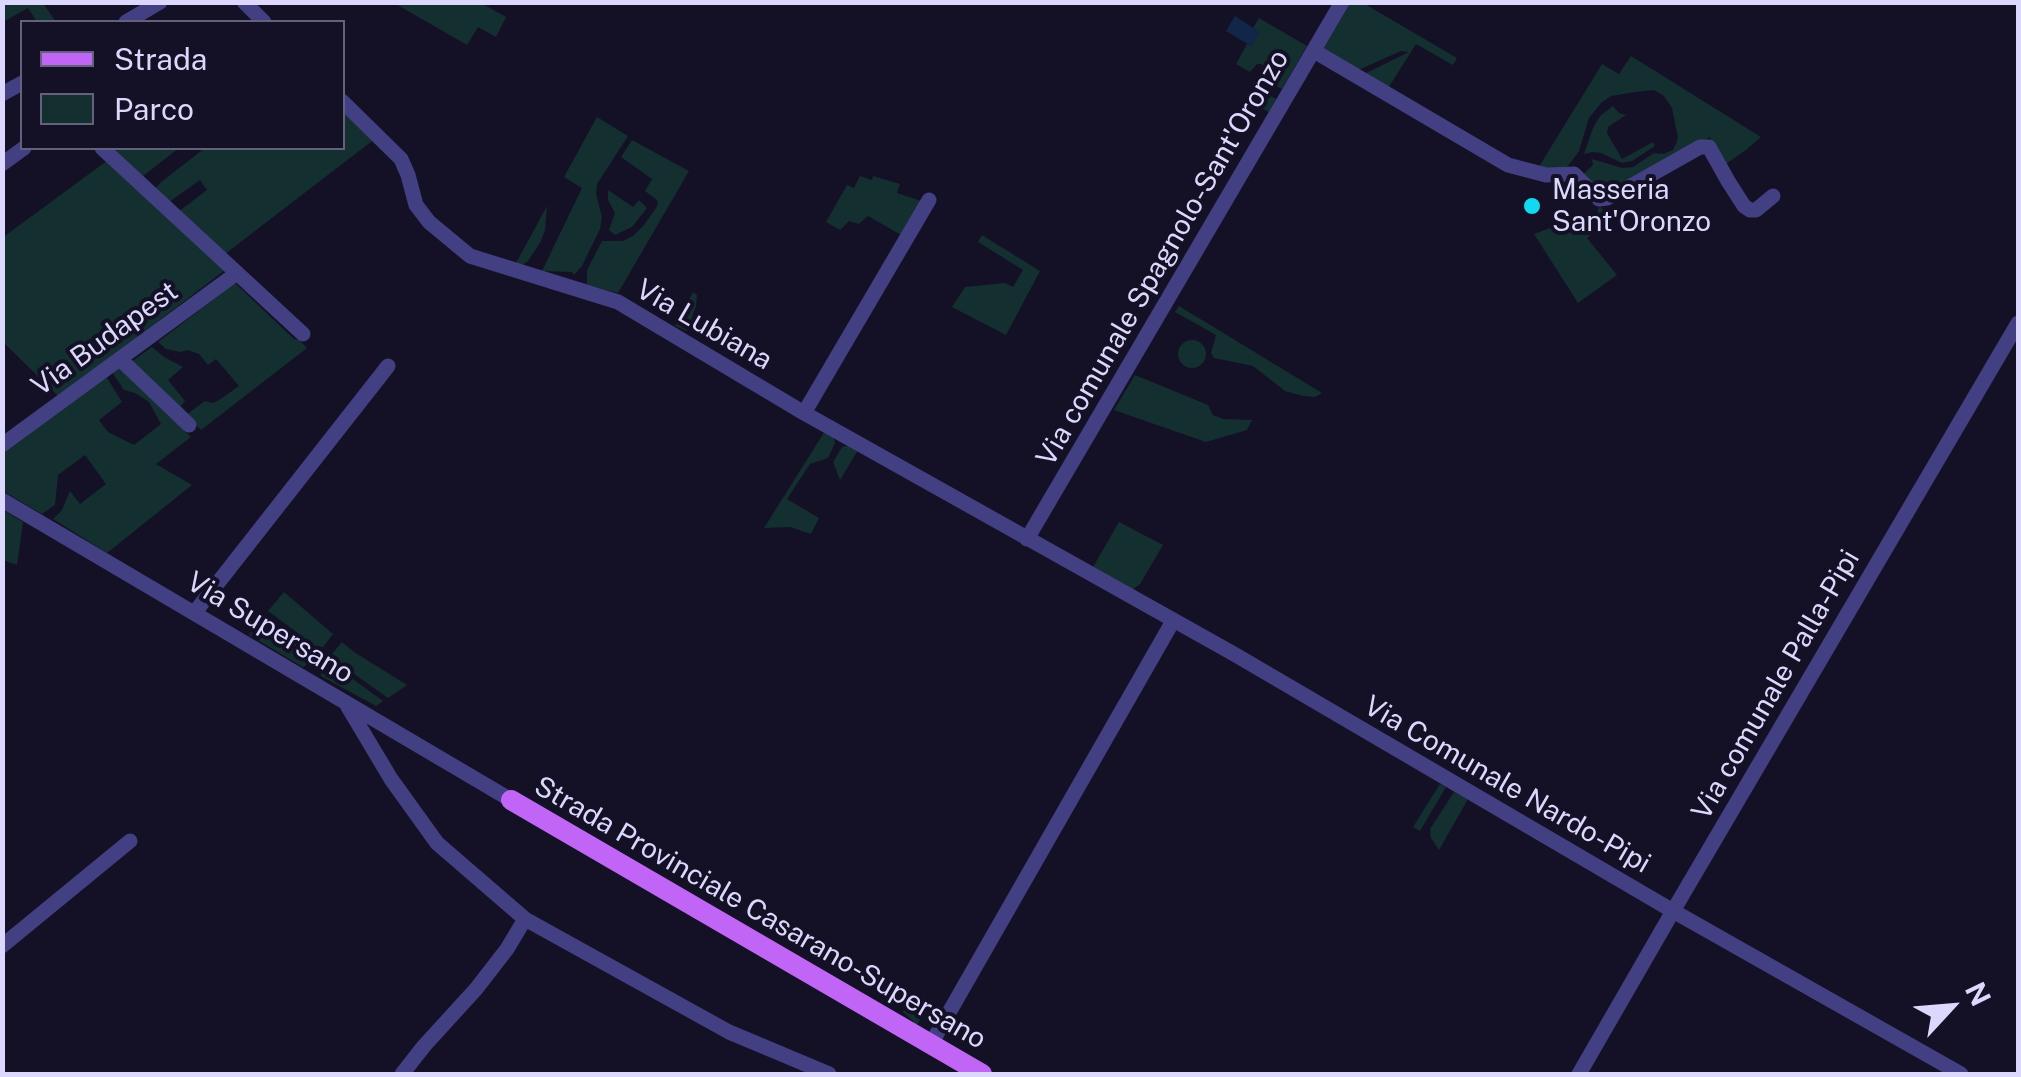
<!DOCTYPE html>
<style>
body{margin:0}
#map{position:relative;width:2021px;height:1077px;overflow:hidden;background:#141126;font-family:"Public Sans",sans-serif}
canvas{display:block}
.frame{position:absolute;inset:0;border:5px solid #dcd8fd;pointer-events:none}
.legend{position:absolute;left:20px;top:20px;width:325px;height:130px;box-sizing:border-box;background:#141126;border:2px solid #64617c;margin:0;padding:12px 18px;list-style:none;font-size:30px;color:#dcd8fd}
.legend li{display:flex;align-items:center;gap:20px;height:50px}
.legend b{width:50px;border:2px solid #64617c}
.north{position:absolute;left:1901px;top:957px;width:100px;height:100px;-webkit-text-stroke:8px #141126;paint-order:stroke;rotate:64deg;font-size:28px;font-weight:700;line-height:40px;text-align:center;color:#dcd8fd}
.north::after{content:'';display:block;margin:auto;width:35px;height:45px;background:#dcd8fd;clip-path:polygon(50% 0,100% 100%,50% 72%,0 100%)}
</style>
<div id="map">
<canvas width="2021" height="1077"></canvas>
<div class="frame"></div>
<ul class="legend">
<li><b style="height:12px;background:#c165f6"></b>Strada</li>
<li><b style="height:28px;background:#142f2f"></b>Parco</li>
</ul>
<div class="north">N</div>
</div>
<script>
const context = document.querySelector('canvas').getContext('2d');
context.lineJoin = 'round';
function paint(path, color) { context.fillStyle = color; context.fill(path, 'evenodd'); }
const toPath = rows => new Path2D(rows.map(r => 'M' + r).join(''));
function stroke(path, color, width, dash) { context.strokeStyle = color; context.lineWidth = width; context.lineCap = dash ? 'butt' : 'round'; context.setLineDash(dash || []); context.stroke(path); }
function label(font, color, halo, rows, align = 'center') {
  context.font = font + ' "Public Sans",sans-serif'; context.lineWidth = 8; context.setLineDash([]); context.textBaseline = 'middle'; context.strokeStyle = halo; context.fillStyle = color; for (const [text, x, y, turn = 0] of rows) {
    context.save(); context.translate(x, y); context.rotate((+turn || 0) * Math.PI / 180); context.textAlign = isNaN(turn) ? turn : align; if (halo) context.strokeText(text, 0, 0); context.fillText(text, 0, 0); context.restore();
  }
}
paint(toPath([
 [43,3,56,22,37,22,28,8,3,22,3,3],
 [394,3,481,3,506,17,496,37,478,27,467,45],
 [1347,3,1363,3,1457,58,1453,65,1416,44,1387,90,1364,74,1409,52,1401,51,1356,71,1320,50],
 [1259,18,1307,46,1282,89,1266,81,1262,64,1257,64,1250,72,1236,64,1247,44,1251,46,1259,32,1253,28],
 [1631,56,1761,137,1746,150,1723,166,1710,137,1652,172,1603,196,1581,176,1593,165,1592,159,1622,168,1633,167,1654,153,1663,154,1673,150,1676,144,1678,138,1672,108,1664,96,1654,90,1635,92,1611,96,1601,103,1589,118,1579,151,1568,166,1556,171,1537,170,1602,64,1619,74],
 [1253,86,1276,99,1269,112,1245,99],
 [343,105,376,138,225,254,178,212,207,190,200,180,169,202,154,190,161,182,205,148,342,148],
 [1613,106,1619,113,1626,115,1608,127,1607,133,1622,159,1653,142,1655,146,1632,161,1622,163,1601,153,1592,152,1584,154,1593,128,1600,116],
 [597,117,628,136,597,184,596,194,602,217,600,229,582,266,574,275,572,272,542,271,582,188,564,177],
 [632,140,689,171,618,293,587,285,587,270,602,241,623,241,633,236,644,225,658,205,657,200,645,191,652,179,621,157],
 [119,148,179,148,143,176,114,152],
 [108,160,225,270,59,397,3,342,2,238],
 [860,176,872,180,873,176,900,184,897,193,921,201,901,235,868,216,859,224,849,221,840,230,826,222,847,185,854,188],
 [608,190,633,207,639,200,647,208,632,227,615,235,609,230,615,213,608,200],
 [547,206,545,230,541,241,528,261,521,266,515,265],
 [1600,206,1611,220,1587,238,1617,275,1578,303,1534,234,1550,228,1558,231,1578,233,1594,227,1598,221,1597,211],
 [982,235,1040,271,1006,335,952,307,965,287,1005,283,1013,287,1023,270,978,242],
 [235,283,294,339,299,340,307,348,201,430,186,415,205,401,213,403,219,400,239,386,216,359,208,365,199,354,188,350,180,352,166,349,158,342],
 [693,292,697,295,696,306,687,331,675,326],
 [1179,306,1322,393,1315,397,1303,396,1285,391,1253,366,1214,358,1211,353,1216,335,1175,312],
 '1178 354a14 14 0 1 1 28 0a14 14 0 1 1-28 0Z',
 [152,347,164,357,183,367,168,380,185,401,179,409,131,362],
 [120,366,191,437,156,464,192,485,107,553,53,519,62,510,70,491,80,504,106,484,85,455,58,475,55,505,42,514,3,491,2,451,106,376,122,402,99,420,108,432,134,445,161,424,149,402,135,393,124,390,112,372],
 [1135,375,1208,405,1213,415,1223,419,1252,420,1247,430,1206,442,1114,410],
 [825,431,833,435,835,443,828,458,810,464,787,499,819,518,811,534,790,527,764,528],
 [850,445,858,450,840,480,833,462,842,447],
 [3,510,23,522,17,565,3,560],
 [1119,522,1163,545,1140,584,1131,591,1093,567],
 [284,592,333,634,323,647,318,648,268,611],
 [264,616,312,652,315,659,303,667,249,635],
 [342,642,354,652,407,685,388,698,333,659,332,654],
 [331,663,383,701,376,706,321,676,320,666],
 [1440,784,1446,787,1420,831,1413,827],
 [1454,792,1468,799,1439,850,1431,838,1430,829],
 [920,996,931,1000,915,1029,913,1021,903,1012,912,1000]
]), '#142f2f');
paint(toPath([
 [1235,16,1260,32,1251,46,1226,31]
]), '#112649');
stroke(toPath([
 [244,2,264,22],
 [126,22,160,2],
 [1314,51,1508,165,1546,175,1574,174,1599,199,1607,198,1631,186,1700,147,1709,147,1728,181,1744,206,1750,210,1756,210,1773,196],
 [2,94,22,83],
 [342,101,401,159,408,175,416,205,429,222,470,256,618,302,804,413,1234,654,1673,911,1961,1074],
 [102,148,303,334],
 [2,164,24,148],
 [121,360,189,425],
 [804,413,929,200],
 [2,445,237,273],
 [2,500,511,800],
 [1027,539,1342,2],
 [195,612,388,366],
 [348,707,391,779,437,843,525,919,507,949,476,989,424,1046,402,1074],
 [525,919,729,1032,829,1074],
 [2,946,130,841],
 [931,1044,1173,621],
 [1579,1074,1673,911,2018,323]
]), '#423f82', 15);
stroke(toPath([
 [511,800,982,1074]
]), '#c165f6', 20);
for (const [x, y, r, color] of [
 [1532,206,10,"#10d9f1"]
]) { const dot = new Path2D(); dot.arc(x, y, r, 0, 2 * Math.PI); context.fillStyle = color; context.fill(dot); stroke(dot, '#141126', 4); }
label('28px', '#dcd8fd', '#141126', [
 ["Masseria",1552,190],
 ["Sant'Oronzo",1552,222]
], 'left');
label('28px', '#dcd8fd', '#141126', [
 ["Via comunale Spagnolo-Sant'Oronzo",1163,258,-60],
 ["Via Lubiana",704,325,30],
 ["Via Budapest",105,339,-36],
 ["Via Supersano",270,628,31],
 ["Via comunale Palla-Pipi",1776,685,-60],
 ["Via Comunale Nardo-Pipi",1507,785,30],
 ["Strada Provinciale Casarano-Supersano",760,913,30]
]);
</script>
